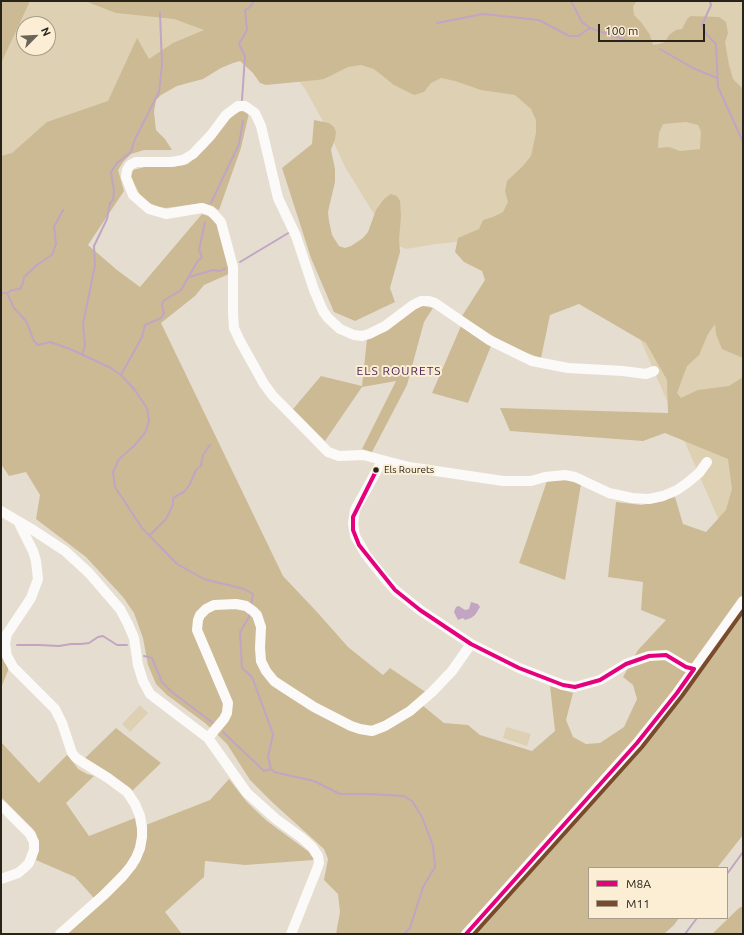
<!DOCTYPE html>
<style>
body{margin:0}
#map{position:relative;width:744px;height:935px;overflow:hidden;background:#e5ded0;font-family:Ubuntu,sans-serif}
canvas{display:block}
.frame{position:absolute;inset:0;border:2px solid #272319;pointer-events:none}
.legend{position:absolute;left:588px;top:867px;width:140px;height:52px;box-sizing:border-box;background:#fbeed5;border:1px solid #a69d8a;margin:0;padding:5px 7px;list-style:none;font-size:12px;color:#272319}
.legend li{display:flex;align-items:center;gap:8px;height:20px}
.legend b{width:20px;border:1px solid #a69d8a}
.north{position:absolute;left:16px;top:16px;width:40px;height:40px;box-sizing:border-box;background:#fbeed5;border:1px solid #a69d8a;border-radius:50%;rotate:66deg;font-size:11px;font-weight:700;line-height:16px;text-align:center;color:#272319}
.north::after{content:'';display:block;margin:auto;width:14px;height:18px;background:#6a6459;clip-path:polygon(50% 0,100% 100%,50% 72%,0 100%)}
.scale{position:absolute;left:598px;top:24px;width:107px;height:18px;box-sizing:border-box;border:2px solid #272319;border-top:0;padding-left:5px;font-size:12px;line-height:14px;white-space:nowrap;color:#272319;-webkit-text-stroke:3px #fbeed5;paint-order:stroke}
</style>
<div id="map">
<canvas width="744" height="935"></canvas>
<div class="frame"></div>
<ul class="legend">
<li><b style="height:5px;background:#e5007d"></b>M8A</li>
<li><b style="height:5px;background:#7a4b2a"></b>M11</li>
</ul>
<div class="north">N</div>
<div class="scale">100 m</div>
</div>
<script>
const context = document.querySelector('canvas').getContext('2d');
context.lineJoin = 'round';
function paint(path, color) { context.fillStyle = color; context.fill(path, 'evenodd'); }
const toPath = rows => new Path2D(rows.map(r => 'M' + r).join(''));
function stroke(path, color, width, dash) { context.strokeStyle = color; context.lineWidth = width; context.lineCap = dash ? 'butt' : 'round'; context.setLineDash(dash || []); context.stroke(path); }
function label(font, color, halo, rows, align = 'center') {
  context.font = font + ' Ubuntu,sans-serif'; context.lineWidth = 4; context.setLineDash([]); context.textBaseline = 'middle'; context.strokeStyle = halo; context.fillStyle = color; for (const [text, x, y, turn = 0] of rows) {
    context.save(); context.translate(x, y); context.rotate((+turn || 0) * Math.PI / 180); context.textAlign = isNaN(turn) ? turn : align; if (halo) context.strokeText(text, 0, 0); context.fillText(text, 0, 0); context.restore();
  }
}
paint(toPath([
 [1,1,743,1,743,576,621,295,473,245,456,242,436,244,406,249,394,244,380,224,345,167,329,132,305,89,290,69,242,44,162,85,1,202],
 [24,24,48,24,48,48,24,48],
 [140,705,148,713,130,732,122,724],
 [506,727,531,734,527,746,503,738]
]), '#ded0b2');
paint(toPath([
 [1,1,30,1,1,63],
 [85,1,637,1,633,6,634,15,641,22,650,35,653,45,659,44,665,42,669,35,676,30,682,29,687,19,691,16,719,17,726,22,728,33,725,42,729,65,733,79,743,89,743,358,722,349,716,334,715,324,708,334,699,355,687,366,677,393,681,398,698,390,729,386,743,377,743,835,717,868,589,868,589,918,679,918,674,925,664,934,336,934,340,912,338,894,324,880,328,859,324,849,272,802,250,780,227,744,205,723,167,695,156,684,148,665,143,638,134,613,123,597,86,557,36,519,40,495,26,472,9,476,1,464,1,156,12,153,47,122,108,101,137,38,149,59,173,43,204,30,174,19,116,13],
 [240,61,253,73,260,83,266,85,317,80,324,79,348,67,361,65,374,69,394,85,414,95,424,92,431,83,441,78,455,81,481,90,515,95,531,109,536,120,536,133,531,156,523,166,507,181,505,191,508,202,503,212,493,217,483,220,479,229,458,238,455,252,464,262,482,271,485,280,462,316,496,338,518,350,541,358,550,315,579,304,646,343,667,380,668,413,500,408,510,431,643,441,665,433,728,459,732,489,726,510,706,532,683,524,675,497,642,505,616,502,608,577,643,582,641,610,666,620,638,650,623,677,633,685,637,699,624,727,600,743,586,744,573,737,566,720,573,693,550,686,555,731,532,751,480,735,468,725,444,723,422,705,427,693,390,668,383,675,348,647,317,612,283,576,161,323,195,296,204,285,229,274,227,256,216,222,208,216,202,214,140,287,117,270,88,245,124,191,118,170,123,162,131,154,144,150,172,150,165,139,156,130,154,112,156,100,161,95,177,86,203,79,221,68,233,63],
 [686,122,698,125,701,131,700,149,680,151,669,147,658,148,659,133,663,124],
 [242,111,249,113,241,148,219,210,203,203,166,208,159,207,147,202,140,195,131,177,133,170,145,167,173,167,188,164,207,147,232,116,239,112],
 [314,120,329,123,334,127,336,132,335,139,331,150,335,169,335,182,328,212,329,221,332,235,339,246,345,248,351,246,363,238,368,232,376,210,384,199,391,194,397,196,400,201,401,216,399,240,400,252,390,288,395,302,355,321,334,312,311,258,282,168,312,144],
 [423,306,433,308,424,322,407,385,372,452,362,449,396,381,362,387,325,441,293,409,321,376,362,386,367,339,387,331,417,308],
 [461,326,491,346,468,403,432,393],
 [567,480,581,484,565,580,519,563,547,481],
 [1,652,4,662,9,668,1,688],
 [116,728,161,763,132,791,84,759],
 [1,742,39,783,68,754,78,769,87,774,94,776,66,803,89,836,135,818,138,835,135,850,128,863,94,898,75,877,36,860,39,846,36,833,33,829,1,797],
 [229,779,246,801,254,809,267,821,309,852,314,860,245,865,205,861,204,877,165,912,182,934,67,934,141,858,145,849,146,825,210,800],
 [743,906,743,934,712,934,739,908]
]), '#ccba95');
paint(toPath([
 [471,602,478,604,480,607,475,615,471,618,465,620,463,618,458,620,454,612,456,607,459,606,465,610,469,609]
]), '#c1a5c3');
stroke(toPath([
 [571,1,582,22,590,28],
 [710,1,711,5,702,25,707,35,716,44,718,87,743,142],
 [437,23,483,14,539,20,569,36,578,36,590,28,626,40],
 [660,49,693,68,717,78],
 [242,100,245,56,239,44,247,30,245,10,250,7,254,1],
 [211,203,239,144,243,121],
 [240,262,290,232],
 [189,277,213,270,219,271,225,269],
 [1,293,7,293,14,308,26,321,34,341,38,345,50,342,70,349,109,367,121,375,134,389,147,408,149,421,145,433,134,446,119,459,113,472,115,487,142,528,177,564,204,579,244,589,253,594,251,606],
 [7,293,12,290,20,289,23,283,24,277,38,264,52,255,56,244,54,227,63,210],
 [82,354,85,346,83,324,95,265,94,246,107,219,110,203,113,200,114,191,111,172,117,163,131,152,135,139,159,92,162,65,160,13],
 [121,375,142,337,145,325,161,318,164,313,162,306,163,301,181,290,197,262,202,257,199,250,205,222],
 [149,536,166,519,173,505,173,499,176,496,184,492,190,484,196,470,201,466,203,455,210,445],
 [250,613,249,617,240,632,242,668,252,677,273,734,268,757,271,769,274,772,314,781,340,794,369,794,404,796,412,801,422,817,433,846,435,867,423,887,410,928,404,934],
 [17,645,39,645,59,646,71,644,81,644,89,643,98,637,103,636,117,645,127,645],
 [144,656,152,658,162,682,172,692,213,723],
 [223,732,264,771,271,769],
 [727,874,743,852],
 [685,934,697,918]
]), '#c1a5c3', 2);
stroke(toPath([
 [654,371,646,374,623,371,568,368,532,361,489,340,435,303,429,301,421,301,413,305,385,326,369,334,362,336,354,335,340,329,328,318,323,311,314,290,296,236,278,198,261,126,255,113,245,106,238,106,226,115,211,135,193,154,183,160,171,162,136,162,130,165,127,170,126,177,133,195,149,209,166,214,202,208,211,211,221,222,233,267,233,313,234,328,240,341,264,384,273,396,328,452,339,456,363,455,409,467,503,481,531,481,545,477,565,475,575,477,609,493,632,498,649,499,663,496,677,490,687,483,699,473,707,462],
 [382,461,355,510,353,523,355,536,366,555,386,580,395,590,420,610,471,644,519,668,563,685,575,687,600,680,626,664,649,656,666,655,686,667,694,669],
 [1,511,30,528,65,551,89,573,120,609,128,624,134,638,138,665,143,681,150,694,208,738,247,793,276,819,302,838,312,847,318,856,319,863,317,869,291,934],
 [18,521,33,551,36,561,38,579,31,598,7,634,5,644,7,656,13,667,55,709,62,723,72,753,76,758,108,778,127,792,135,804,140,816,142,827,142,837,140,848,136,858,131,866,123,876,105,894,60,934],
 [208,738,224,719,227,713,228,703,197,630,198,620,200,615,206,609,214,605,236,604,246,606,253,611,257,615,261,627,260,648,261,661,266,671,274,681,283,687,314,707,351,726,360,729,372,731,385,726,410,711,432,692,452,671,471,644],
 [1,805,30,834,34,842,34,850,29,863,24,868,18,873,1,879],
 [466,934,637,743,677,693,743,601]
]), '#fbfaf8', 10);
stroke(toPath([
 [377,469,353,517,353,530,359,545,395,590,420,610,471,644,519,668,563,685,575,687,600,680,626,664,649,656,666,655,686,667,694,669],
 [466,934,637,743,677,693,694,669]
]), '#e5007d', 4);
stroke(toPath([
 [474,934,642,747,682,696,743,611]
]), '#7a4b2a', 4);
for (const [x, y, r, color] of [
 [376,470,3.5,"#272319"]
]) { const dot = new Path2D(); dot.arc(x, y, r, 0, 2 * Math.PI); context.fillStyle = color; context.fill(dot); stroke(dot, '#fbeed5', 1.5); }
label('10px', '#272319', '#fbeed5', [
 ["Els Rourets",384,470]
], 'left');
context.letterSpacing = '1px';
label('12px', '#4a2156', '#fbeed5', [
 ["ELS ROURETS",399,371]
]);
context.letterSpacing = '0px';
</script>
